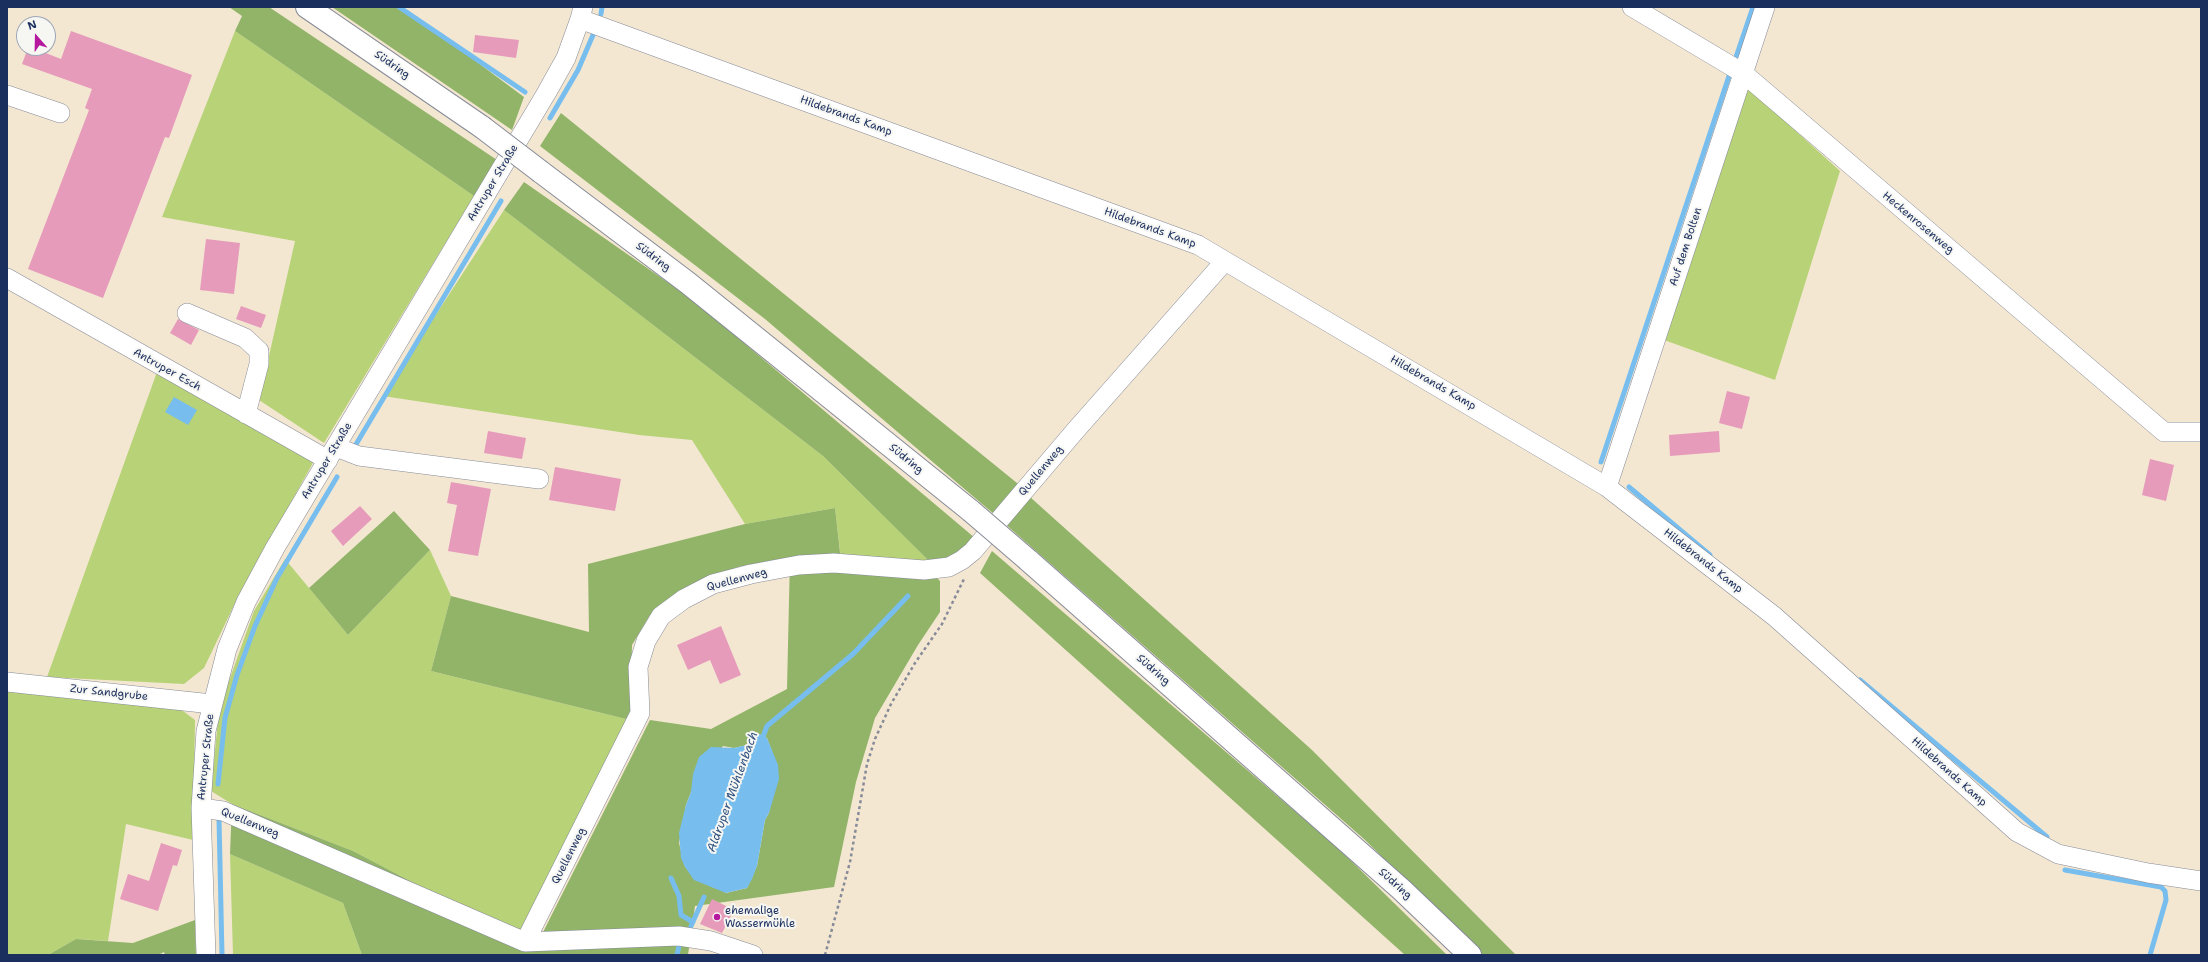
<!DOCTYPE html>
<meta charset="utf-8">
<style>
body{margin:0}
#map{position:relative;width:2208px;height:962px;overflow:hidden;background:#f3e7d2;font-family:"Shantell Sans",sans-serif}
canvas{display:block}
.frame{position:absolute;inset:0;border:8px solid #1b2f5e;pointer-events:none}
.north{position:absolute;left:16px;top:16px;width:40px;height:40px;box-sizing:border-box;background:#f6f6f2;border:1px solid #9ea6b7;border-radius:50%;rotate:340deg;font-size:11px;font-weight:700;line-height:16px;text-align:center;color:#1b2f5e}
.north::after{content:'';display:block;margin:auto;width:14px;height:18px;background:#b5179e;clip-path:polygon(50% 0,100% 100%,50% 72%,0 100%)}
</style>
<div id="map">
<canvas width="2208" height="962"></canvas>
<div class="frame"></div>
<div class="north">N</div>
</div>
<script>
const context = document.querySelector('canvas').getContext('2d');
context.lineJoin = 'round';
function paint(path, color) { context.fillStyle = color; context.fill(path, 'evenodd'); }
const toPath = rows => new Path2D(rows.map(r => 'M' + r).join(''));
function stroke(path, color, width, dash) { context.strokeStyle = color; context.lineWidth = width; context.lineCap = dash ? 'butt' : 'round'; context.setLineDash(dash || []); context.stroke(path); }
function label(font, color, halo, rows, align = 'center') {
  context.font = font + ' "Shantell Sans",sans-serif'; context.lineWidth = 4; context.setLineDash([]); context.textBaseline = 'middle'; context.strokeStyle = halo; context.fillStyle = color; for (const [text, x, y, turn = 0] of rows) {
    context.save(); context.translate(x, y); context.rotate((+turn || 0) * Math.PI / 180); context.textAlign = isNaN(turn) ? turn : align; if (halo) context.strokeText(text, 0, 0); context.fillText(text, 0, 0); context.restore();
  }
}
paint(toPath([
 [235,31,474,196,324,443,259,400,295,241,162,217],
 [1746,86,1840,171,1775,380,1664,340],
 [504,210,823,456,931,563,841,559,835,508,745,524,692,440,639,435,383,396],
 [157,372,314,461,237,599,204,668,184,684,47,677],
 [430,550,451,596,431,671,630,720,520,932,481,918,353,851,232,804,211,791,219,709,254,611,285,559,348,635],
 [7,688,179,708,195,720,193,840,126,824,108,941,76,939,48,955,7,955],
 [230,854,343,903,362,955,233,955]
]), '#b7d277');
paint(toPath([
 [229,7,269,7,497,160,474,196,235,31,242,16],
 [332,7,403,7,524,97,512,130],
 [561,113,1017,483,1030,497,1312,750,1516,955,1482,955,1364,839,995,515,765,319,540,146],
 [524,182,693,300,975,538,954,556,931,563,823,456,504,210],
 [835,508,842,570,934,575,940,581,940,612,918,645,875,718,856,782,834,887,695,906,688,955,362,955,343,903,230,854,232,804,353,851,481,918,534,950,650,720,711,729,787,689,790,557,738,567,685,588,650,615,632,645,630,720,431,671,451,596,589,632,588,564,745,524],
 [759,734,767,738,777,765,769,813,765,820,757,866,747,888,726,893,685,867,679,843,686,805,691,792,723,746,734,748,747,745],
 [394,511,430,550,348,635,309,588],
 [992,551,1339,849,1447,955,1405,955,980,573],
 [195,920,196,955,165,955,164,952,158,955,48,955,76,939,133,943]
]), '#91b468');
paint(toPath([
 [174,397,197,410,188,425,165,412],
 [759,734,767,738,778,765,779,779,769,813,765,820,757,866,752,879,747,888,726,893,694,880,685,867,681,858,679,833,686,805,691,792,693,774,699,757,711,747,734,748,747,745]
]), '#77beef');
stroke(toPath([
 [399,7,525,92],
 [601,14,602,7],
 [1734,63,1753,7],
 [550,118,578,70,593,35],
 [355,446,501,201],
 [1601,462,1731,70],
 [1629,487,1710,555],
 [1860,680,2047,837],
 [761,742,767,726,853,654,908,596],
 [218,784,225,718,237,675,255,626,277,578,337,477],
 [219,819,222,955],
 [2065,870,2161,887,2165,891,2166,900,2150,955],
 [671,878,679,896,681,915,693,922],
 [691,926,704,897],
 [677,955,679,946]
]), '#77beef', 5);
paint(toPath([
 [71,31,192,75,169,138,165,137,103,298,28,269,89,110,85,108,92,89,22,64,28,48,33,48,61,59],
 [475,35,519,40,516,58,473,52],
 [206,239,240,243,234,294,200,290],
 [241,306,266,315,261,328,236,319],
 [178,319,199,330,191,345,170,333],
 [1727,391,1750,397,1742,429,1719,423],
 [488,431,526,438,522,459,484,453],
 [1719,431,1720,452,1670,456,1669,435],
 [2150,459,2174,465,2166,501,2142,495],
 [555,467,621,479,615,511,549,500],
 [451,482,491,489,478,556,448,551,457,505,447,503],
 [360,506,372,519,343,546,331,531],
 [721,626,741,675,720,684,710,660,688,670,677,645],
 [161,843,182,850,177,866,173,865,158,911,120,899,128,874,149,881],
 [712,899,734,910,722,933,700,924]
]), '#e69bbb');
const minor = toPath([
 [1632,7,1743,73,2164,432,2201,432],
 [580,19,1198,245,1607,487,1774,616,2017,832,2058,854,2148,873,2201,881],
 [7,95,60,113],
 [7,278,328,460],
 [187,313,245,338,259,351,259,364,246,414],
 [336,447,359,456,539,479],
 [1607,487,1765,7],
 [7,682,212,704],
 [201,808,223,811,525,942,640,713,638,667,646,641,661,616,684,599,713,584,751,574,799,565,834,563,924,570,949,567,962,560,973,551,1075,431,1225,261],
 [525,942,679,936,711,941,753,955],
 [206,955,201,808,206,731,227,649,246,602,275,548,547,92,566,58,580,19,583,7]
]);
const major = toPath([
 [307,7,482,127],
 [541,172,688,283,971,511],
 [1028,560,1402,890,1470,955]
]);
stroke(minor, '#878b98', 20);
stroke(major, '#878b98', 24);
stroke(toPath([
 [825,955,850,862,867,764,875,739,891,704,915,663,942,624,964,579]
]), '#878b98', 2.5, [3, 3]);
stroke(minor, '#fff', 19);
stroke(major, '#fff', 22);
const majorBridge = toPath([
 [482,127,541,172],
 [971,511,1028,560]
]);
stroke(majorBridge, '#878b98', 24, []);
stroke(majorBridge, '#fff', 22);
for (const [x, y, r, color] of [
 [717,917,4,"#b5179e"]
]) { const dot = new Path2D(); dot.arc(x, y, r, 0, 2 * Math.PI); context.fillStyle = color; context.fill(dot); stroke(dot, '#f6f6f2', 1.5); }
label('11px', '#1b2f5e', '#f6f6f2', [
 ["Südring",392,65,35],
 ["Hildebrands Kamp",846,116,20],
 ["Antruper Straße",493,183,-59],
 ["Heckenrosenweg",1918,223,40],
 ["Hildebrands Kamp",1150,228,20],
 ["Auf dem Bolten",1686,247,-72],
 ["Südring",653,257,37],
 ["Antruper Esch",167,370,29],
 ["Hildebrands Kamp",1433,383,30],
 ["Südring",906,459,39],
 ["Antruper Straße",327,461,-59],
 ["Quellenweg",1041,471,-50],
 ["Hildebrands Kamp",1703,561,38],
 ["Quellenweg",737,580,-15],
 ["Südring",1153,670,41],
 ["Zur Sandgrube",109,693,6],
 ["Antruper Straße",206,757,-84],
 ["Hildebrands Kamp",1949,772,42],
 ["Quellenweg",250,823,22],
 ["Quellenweg",569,856,-63],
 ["Südring",1395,884,42]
]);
label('11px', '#1b2f5e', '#f6f6f2', [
 ["ehemalige",725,911],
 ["Wassermühle",725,924]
], 'left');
label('italic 12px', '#325382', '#f6f6f2', [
 ["Aldruper Mühlenbach",733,792,-70]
]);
</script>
